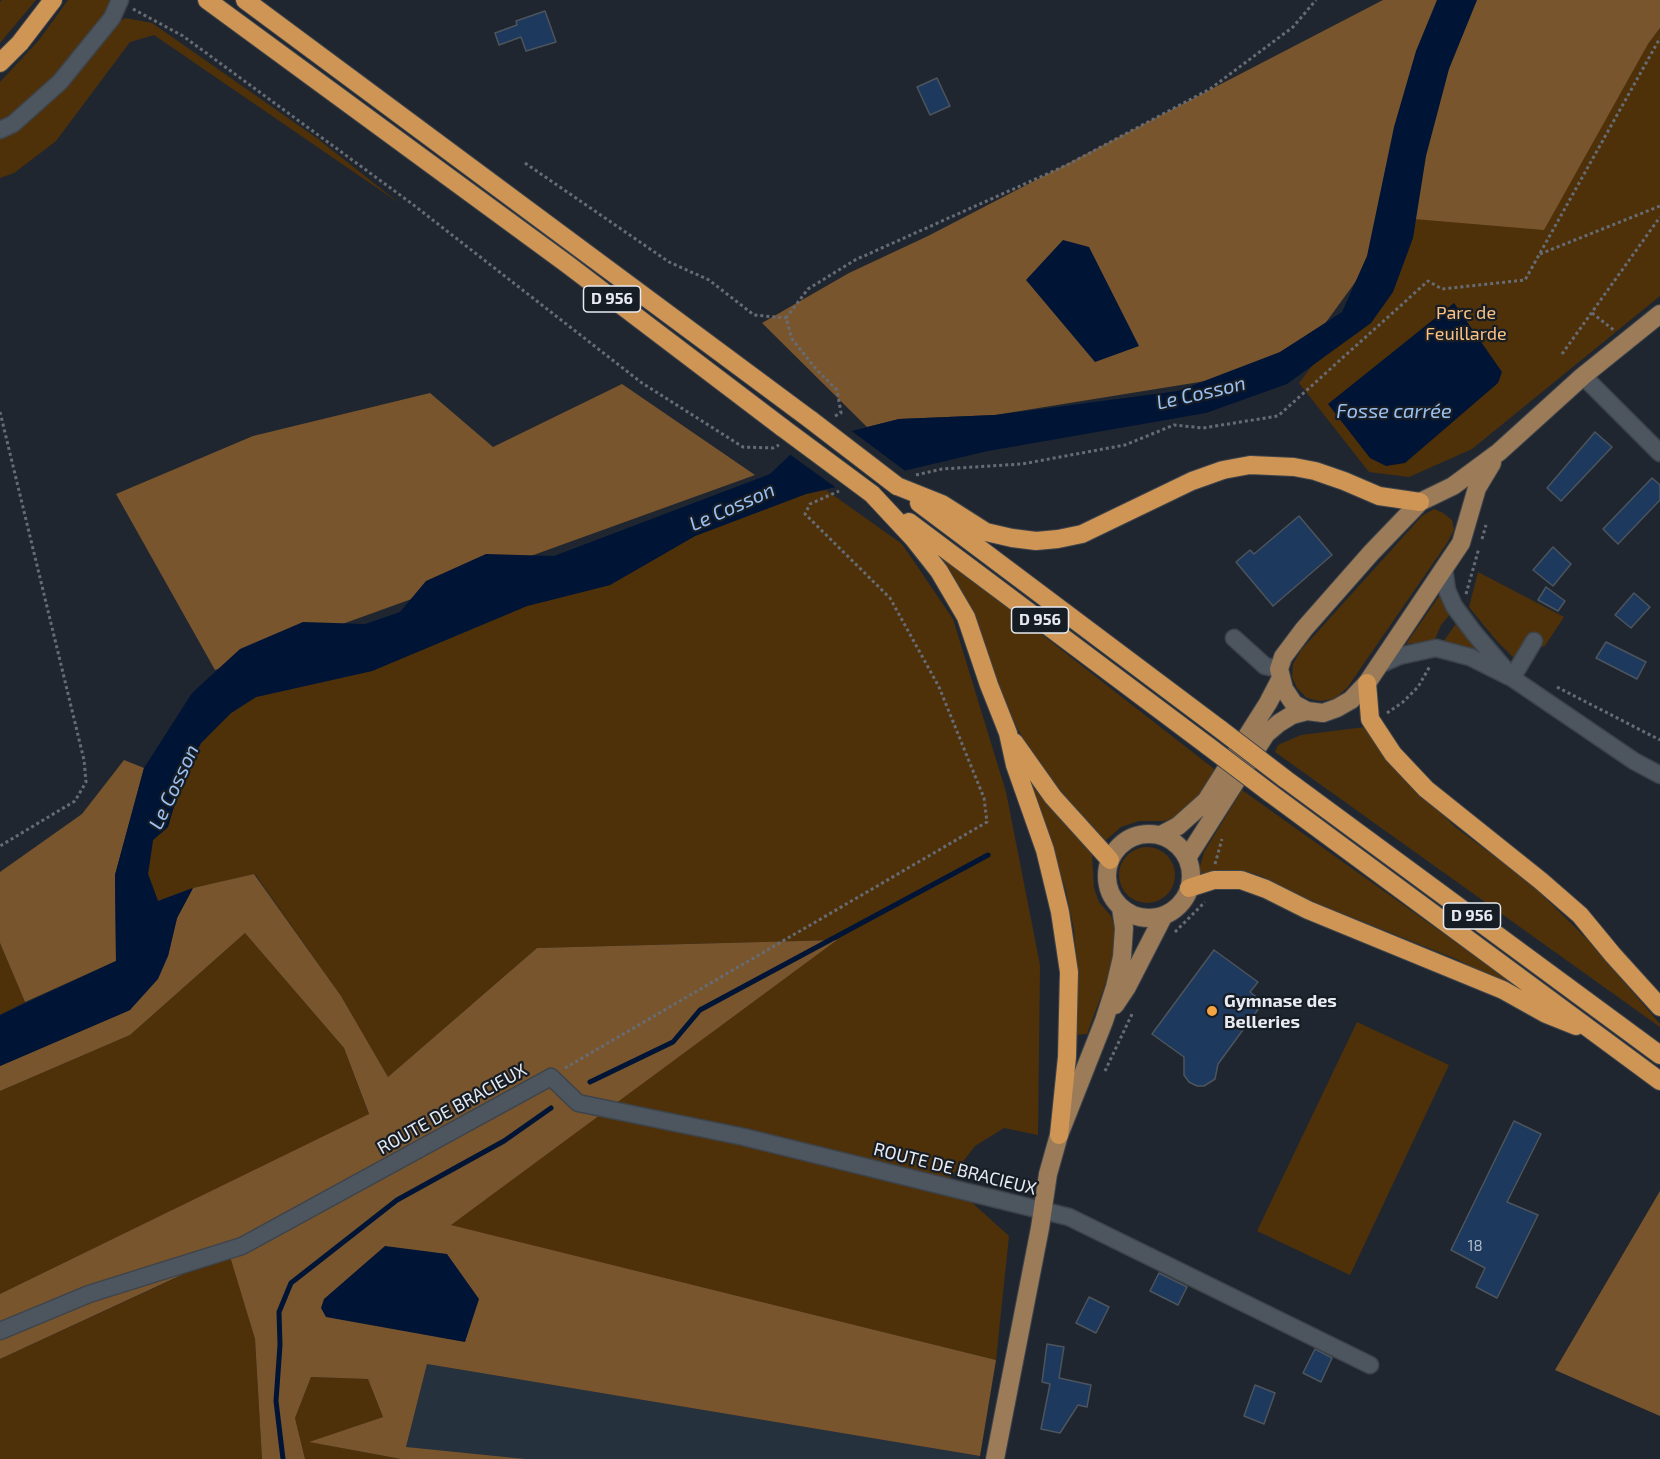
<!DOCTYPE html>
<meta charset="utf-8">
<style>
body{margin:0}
canvas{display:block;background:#20262f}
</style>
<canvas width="1660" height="1459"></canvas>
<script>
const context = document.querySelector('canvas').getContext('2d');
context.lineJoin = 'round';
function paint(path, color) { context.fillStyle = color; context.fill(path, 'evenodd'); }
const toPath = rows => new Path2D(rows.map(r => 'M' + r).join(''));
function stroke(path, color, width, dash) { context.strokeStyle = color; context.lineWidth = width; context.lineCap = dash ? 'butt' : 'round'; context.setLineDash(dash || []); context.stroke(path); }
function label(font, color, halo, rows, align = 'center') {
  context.font = font + ' "Exo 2",sans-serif'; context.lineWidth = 4.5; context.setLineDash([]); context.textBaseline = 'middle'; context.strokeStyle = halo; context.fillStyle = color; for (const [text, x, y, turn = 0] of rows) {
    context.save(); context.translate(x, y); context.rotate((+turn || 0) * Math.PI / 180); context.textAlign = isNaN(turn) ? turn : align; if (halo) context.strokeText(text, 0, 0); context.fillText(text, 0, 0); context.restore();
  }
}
paint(toPath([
 [427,1364,980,1456,979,1459,479,1459,406,1447]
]), '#26313e');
paint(toPath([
 [2,0,36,0,0,43,0,2],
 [68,0,114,0,74,59,0,126,0,82,39,40],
 [125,18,152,23,318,139,399,203,154,35,130,42,56,141,14,173,0,178,0,136,111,27],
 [1660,28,1660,296,1472,449,1409,477,1369,472,1299,383,1371,289,1402,218,1648,44],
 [826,490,902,544,953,619,1006,792,1040,965,1038,1135,1004,1128,975,1146,948,1181,1009,1236,996,1360,450,1225,836,940,537,948,388,1077,341,996,255,874,193,888,158,901,148,874,153,840,168,827,182,779,201,743,231,713,256,697,372,671,527,606,610,585,695,536,806,494],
 [1434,509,1443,513,1452,520,1454,530,1447,543,1347,688,1334,699,1320,701,1307,698,1297,688,1292,677,1293,664,1301,650,1422,516],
 [945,559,1218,772,1191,808,1177,817,1164,821,1139,821,1121,827,1104,842,1055,787,1026,744,1006,707,970,605,943,562],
 [1478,572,1564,617,1544,647,1527,637,1514,658,1496,640,1469,607],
 [1442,592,1451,613,1441,625,1434,641,1406,644],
 [1458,621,1485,656,1443,642],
 [1365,727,1385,756,1455,827,1529,882,1588,940,1660,1024,1660,1027,1275,752,1278,745,1301,735],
 [1032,781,1059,817,1083,840,1092,853,1094,888,1099,902,1111,916,1115,929,1115,947,1109,975,1087,1034,1075,1035,1077,972,1074,930,1066,891,1030,783],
 [1242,790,1510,981,1505,984,1456,959,1301,897,1261,876,1245,871,1228,870,1200,875,1200,866,1204,852],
 '1119 875a28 28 0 1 1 56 0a28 28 0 1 1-56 0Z',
 [245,933,344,1048,369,1115,0,1294,0,1091,130,1035],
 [0,943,25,1002,0,1015],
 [1357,1022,1449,1065,1350,1275,1257,1231],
 [230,1253,255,1339,262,1459,0,1459,0,1359],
 [311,1377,368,1379,383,1417,310,1442,401,1459,305,1459,295,1418]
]), '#4e3009');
paint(toPath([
 [1383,0,1660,0,1660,28,1648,44,1544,230,1402,218,1324,325,1243,375,995,415,899,419,867,427,762,323,849,273,928,236],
 [622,384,755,475,215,670,116,494,253,436,430,393,493,447],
 [124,760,144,768,115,875,116,961,25,1002,0,943,0,872,82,814],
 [254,874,341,996,388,1077,537,948,837,940,451,1225,996,1360,980,1456,427,1364,406,1447,525,1459,401,1459,309,1442,383,1417,368,1379,311,1377,295,1418,305,1459,262,1459,255,1339,229,1253,0,1359,0,1294,369,1114,344,1048,245,933,130,1035,0,1091,0,1066,130,1010,168,956,177,918,193,888],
 [1660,1191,1660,1416,1555,1370]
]), '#78552d');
paint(toPath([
 [1437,0,1477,0,1449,69,1426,156,1413,238,1393,292,1371,323,1287,384,1206,413,988,451,806,494,695,536,610,585,527,606,372,671,256,697,231,713,201,743,182,779,168,827,153,840,148,874,158,901,193,888,177,918,168,956,158,979,130,1010,0,1066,0,1015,116,961,115,875,144,768,192,693,240,649,303,622,365,624,400,612,426,581,486,554,554,556,770,474,791,454,852,431,899,419,995,415,1178,391,1280,352,1342,312,1367,256,1394,127,1416,51],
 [1063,240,1089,247,1139,346,1095,362,1026,280],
 [1454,303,1502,372,1498,383,1405,463,1386,466,1370,458,1328,404],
 [385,1246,447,1254,479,1299,465,1342,326,1317,321,1308,324,1299]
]), '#001435');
paint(toPath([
 [849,429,908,473,839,490,788,453]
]), '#20262f');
stroke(toPath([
 [590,1082,673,1042,700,1010,988,855],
 [283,1459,276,1401,280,1345,279,1312,291,1283,397,1200,504,1141,551,1108]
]), '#001435', 5);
const building = toPath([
 [545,11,556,42,526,51,521,37,499,45,495,33,517,25,516,21,545,11],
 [937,78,950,106,930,115,917,87,937,78],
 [1595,432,1612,447,1561,501,1547,488,1595,432],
 [1652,478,1660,485,1660,500,1618,544,1603,529,1652,478],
 [1299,516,1332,555,1273,606,1236,562,1250,550,1254,554,1299,516],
 [1553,547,1571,564,1553,586,1533,570,1553,547],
 [1546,587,1565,601,1558,611,1538,600,1546,587],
 [1634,593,1650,607,1631,628,1615,615,1634,593],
 [1606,642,1646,662,1637,679,1596,658,1606,642],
 [1214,950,1258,982,1250,992,1263,1002,1250,1021,1246,1022,1245,1027,1218,1064,1215,1079,1204,1086,1197,1086,1189,1082,1184,1075,1184,1057,1152,1034,1214,950],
 [1514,1121,1541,1134,1507,1202,1538,1215,1497,1298,1476,1287,1485,1268,1451,1250,1514,1121],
 [1159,1273,1187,1287,1178,1305,1150,1291,1159,1273],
 [1089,1297,1109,1307,1096,1333,1076,1323,1089,1297],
 [1047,1344,1064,1347,1059,1378,1091,1385,1087,1407,1078,1405,1060,1433,1041,1429,1050,1384,1042,1382,1047,1344],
 [1315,1349,1332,1358,1321,1382,1303,1373,1315,1349],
 [1255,1385,1275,1393,1264,1424,1244,1416,1255,1385]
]);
paint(building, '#1d395d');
stroke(building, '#4c545d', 1.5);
const minor = toPath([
 [0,130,13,124,60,82,112,18,120,0],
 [1583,376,1660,453],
 [1444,569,1447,590,1454,606,1474,633,1509,674],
 [1234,638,1265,666,1279,669],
 [1379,665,1399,656,1436,648,1470,657,1512,678,1634,761,1660,775],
 [1512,678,1534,641],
 [0,1331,89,1294,242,1246,551,1077,578,1103,744,1137,1069,1217,1370,1365]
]);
const major = toPath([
 [1307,711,1294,704,1284,689,1279,669,1283,657,1304,629,1371,553,1420,502,1453,486,1499,452,1583,376,1660,314],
 '1107 876a42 42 0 1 1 84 0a42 42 0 1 1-84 0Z',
 [1161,835,1178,826,1206,801,1268,703,1280,680],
 [1187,858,1266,734,1279,723,1292,715,1307,711,1323,713,1337,708,1351,700,1367,683,1461,543,1477,488,1492,463],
 [1115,1005,1127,987,1164,915],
 [995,1459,1040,1228,1048,1174,1059,1135,1104,1021,1115,987,1122,957,1124,928,1121,908]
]);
const highway = toPath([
 [207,0,567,264,783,428],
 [245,0,811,420],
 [0,63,20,43,53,0],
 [897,486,942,504,986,532,1012,538,1036,541,1058,539,1082,534,1192,481,1223,470,1250,465,1294,467,1315,471,1344,481,1379,496,1420,502],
 [872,494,913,538,939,571,966,617,989,685,1008,733,1015,765,1045,850,1060,912,1069,972,1067,1057,1059,1135],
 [919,503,1220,729],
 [909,522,1208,746],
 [1367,683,1370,719,1393,754,1426,789,1541,881,1580,915,1613,955,1660,1007],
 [1014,742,1053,797,1110,860],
 [1284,778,1660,1055],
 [1270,793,1660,1081],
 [1189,888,1214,880,1241,880,1266,889,1308,910,1503,990,1546,1014,1576,1026]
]);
stroke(minor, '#3e444b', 19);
stroke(major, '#3e444b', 20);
stroke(highway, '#3e444b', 20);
stroke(toPath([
 [133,9,183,36,411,203,642,383,743,447,773,448,779,445],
 [525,163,669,262,709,280,754,315,786,318],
 [1540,254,1660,206],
 [1592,313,1615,331],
 [1562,354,1660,217],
 [0,412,84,760,86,782,75,801,0,846],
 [835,416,841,413,837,390,816,369,792,339,786,318,808,289,855,260,1067,165,1210,89,1293,27,1316,0],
 [916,475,942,469,1022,464,1125,445,1174,425,1203,428,1278,416,1428,281,1442,289,1525,280,1660,38],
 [1482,539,1486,525],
 [1466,594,1479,548],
 [1557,687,1660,740],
 [1387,713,1403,702,1418,687,1430,666],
 [1215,864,1222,839],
 [1175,932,1205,902],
 [565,1068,987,822,984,798,939,687,890,598,805,514,810,504,839,491],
 [1105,1071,1133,1012]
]), '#676c74', 3, [3, 3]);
stroke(minor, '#4d555e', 16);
stroke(major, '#9b7b58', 18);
stroke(highway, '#cf9554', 18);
const highwayBridge = toPath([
 [811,420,897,486],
 [783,428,872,494],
 [1220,729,1284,778],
 [1208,746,1270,793]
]);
stroke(highwayBridge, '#3e444b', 20, []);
stroke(highwayBridge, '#cf9554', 18);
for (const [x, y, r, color] of [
 [1212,1011,6,"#f4a443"]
]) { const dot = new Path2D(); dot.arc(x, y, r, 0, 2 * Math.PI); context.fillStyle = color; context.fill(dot); stroke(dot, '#171d25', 2); }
label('15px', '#b4becc', null, [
 ["18",1475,1246]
]);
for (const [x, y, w] of [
 [612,299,57],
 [1040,620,57],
 [1472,916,57]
]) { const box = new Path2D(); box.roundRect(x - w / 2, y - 13, w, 26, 4.5); context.fillStyle = '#171d25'; context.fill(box); stroke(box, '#e7ebf1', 1.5); }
label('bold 16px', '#e7ebf1', null, [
 ["D 956",612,299],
 ["D 956",1040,620],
 ["D 956",1472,916]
]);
label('18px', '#fcc285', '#171d25', [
 ["Parc de",1466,313],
 ["Feuillarde",1466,334]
]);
label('bold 18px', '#e7ebf1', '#171d25', [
 ["Gymnase des",1224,1001],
 ["Belleries",1224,1022]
], 'left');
label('18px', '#e7ebf1', '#171d25', [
 ["ROUTE DE BRACIEUX",452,1109,-29],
 ["ROUTE DE BRACIEUX",955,1169,14]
]);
label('italic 20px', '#9bc1f3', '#171d25', [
 ["Le Cosson",1201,393,-13],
 ["Fosse carrée",1394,411],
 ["Le Cosson",732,507,-24],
 ["Le Cosson",174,787,-65]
]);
</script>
